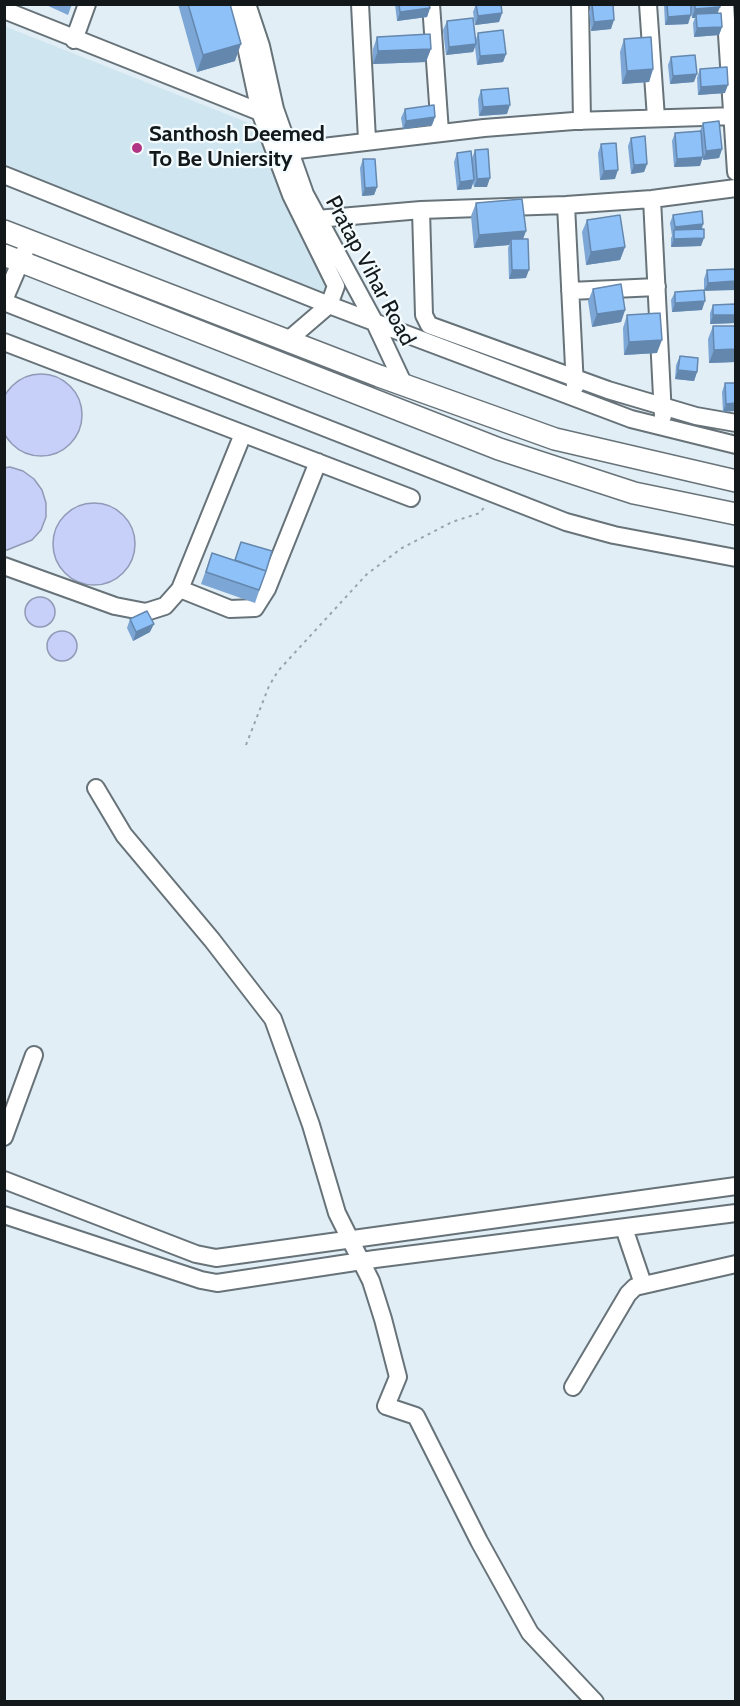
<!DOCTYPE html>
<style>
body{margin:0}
#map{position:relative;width:740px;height:1706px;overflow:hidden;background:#e1eef5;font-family:Cabin,sans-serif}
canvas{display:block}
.frame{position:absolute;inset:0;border:6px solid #13181a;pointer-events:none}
</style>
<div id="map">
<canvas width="740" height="1706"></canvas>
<div class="frame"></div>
</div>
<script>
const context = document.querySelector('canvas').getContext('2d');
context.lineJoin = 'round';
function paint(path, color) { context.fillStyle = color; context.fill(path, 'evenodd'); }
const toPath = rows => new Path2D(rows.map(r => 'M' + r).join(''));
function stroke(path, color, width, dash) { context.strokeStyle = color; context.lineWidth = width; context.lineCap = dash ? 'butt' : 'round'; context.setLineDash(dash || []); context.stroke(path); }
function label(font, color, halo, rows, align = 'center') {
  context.font = font + ' Cabin,sans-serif'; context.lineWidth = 4.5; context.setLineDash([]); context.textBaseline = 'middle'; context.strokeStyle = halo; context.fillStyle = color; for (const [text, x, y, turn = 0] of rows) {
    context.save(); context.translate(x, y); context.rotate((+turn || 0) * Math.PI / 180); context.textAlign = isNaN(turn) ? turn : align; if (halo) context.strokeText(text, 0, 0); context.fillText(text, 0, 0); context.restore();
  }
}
paint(toPath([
 [4,26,264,129,327,271,328,294,5,167]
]), '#cfe5ef');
const water = toPath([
 '0 415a41 41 0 1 1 82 0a41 41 0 1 1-82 0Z',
 [10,467,23,471,34,479,42,490,46,503,46,517,41,530,32,540,7,550,4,550,4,468,10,467],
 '53 544a41 41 0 1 1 82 0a41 41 0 1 1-82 0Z',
 '25 612a15 15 0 1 1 30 0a15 15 0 1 1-30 0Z',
 '47 646a15 15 0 1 1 30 0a15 15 0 1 1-30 0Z'
]);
paint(water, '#c7d0f9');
stroke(water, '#9199b6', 1.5);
const minor = toPath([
 [247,4,261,46,275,109,305,194,374,321,404,385],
 [360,4,367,140],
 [431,4,440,132],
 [580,4,582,121],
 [648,4,656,118],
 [725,4,736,172],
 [238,9,260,112,291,195,336,286,329,305,287,341],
 [4,10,260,112,269,111],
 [74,40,87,4],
 [289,151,484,128,574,121,736,116],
 [4,175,329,305,631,419,736,445],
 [652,199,663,416],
 [566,205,575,387],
 [421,210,424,315,429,325,608,390,696,416,736,423],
 [317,219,421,210,566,205,652,199,736,188],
 [570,291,657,287],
 [4,300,25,251],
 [4,302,566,522,614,535,736,558],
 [4,342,411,498],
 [4,566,115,606,146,612,165,606,180,589,243,434],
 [180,589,230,609,255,608,267,589,318,462],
 [96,788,124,835,212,940,273,1019,311,1125,337,1213,371,1281,383,1319,398,1377,386,1406,416,1416,479,1541,530,1633,595,1702],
 [4,1137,34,1055],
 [4,1180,196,1254,216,1258,736,1186],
 [4,1215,201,1280,217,1283,375,1259,736,1213],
 [624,1228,643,1284],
 [573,1387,628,1294,635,1287,736,1264]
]);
const major = toPath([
 [4,231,379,376,555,439,736,481],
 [4,255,499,449,634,493,736,514]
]);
stroke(minor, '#677379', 20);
stroke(major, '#677379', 24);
stroke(toPath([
 [246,745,269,686,278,671,367,574,402,548,452,522,480,513,485,506]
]), '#99a3a8', 2, [3, 4.5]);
stroke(minor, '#fff', 16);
stroke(major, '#fff', 21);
paint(toPath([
 [44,4,72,4,68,15],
 [178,4,230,4,235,61,197,72],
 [395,4,429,4,430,8,427,17,397,21],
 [476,4,501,4,502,13,499,22,475,25,473,12],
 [591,4,613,4,611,29,591,31,589,12],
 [664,4,720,4,717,13,722,27,719,35,694,37,693,23,695,18,692,18,691,7,688,24,665,25],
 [447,21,476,39,478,33,506,54,503,62,477,65,475,47,473,52,446,55,443,30],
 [377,37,426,62,373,64,373,49],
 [624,39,653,69,649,82,622,84,620,52],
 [671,57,694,82,670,84,668,65],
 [700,69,725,93,698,95,697,78],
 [481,90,507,114,479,116,478,99],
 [405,109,435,117,432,125,403,129,401,118],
 [703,123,722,149,719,158,703,160,702,153,700,166,674,167,672,141,675,133,700,131],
 [631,138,647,164,644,172,631,174,628,146],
 [601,144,615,179,600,180,598,153],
 [475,150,487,187,474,187,473,183,471,189,457,190,454,162,457,153,472,158],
 [363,159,377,187,374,195,362,196,360,168],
 [476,203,526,231,523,239,526,278,509,279,508,248,509,245,474,248,471,216],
 [673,215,703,224,702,229,701,246,671,247,671,238,672,236,670,223],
 [587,220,625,247,620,260,586,265,582,232],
 [735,269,704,291,704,279,707,270],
 [593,289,625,310,621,322,592,327,588,301],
 [675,292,702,310,672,312,671,300],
 [735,304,735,323,710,324,710,313,713,305],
 [627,315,657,353,624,355,623,328],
 [713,326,735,326,735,362,709,363,708,339],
 [680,356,697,372,694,381,675,379,676,365],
 [725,383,735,383,735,411,723,412,722,392],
 [241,542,266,571,255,603,201,584,212,553,235,560],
 [130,619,150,632,133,641,127,628]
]), '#7ba6d6');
paint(toPath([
 [720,7,717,15,696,14,695,18,692,18,695,9],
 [430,8,427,17,397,21,400,12],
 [502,13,499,22,475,25,478,16],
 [691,15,688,24,665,25,668,17],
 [614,20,611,29,591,31,594,22],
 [722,27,719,35,694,37,697,28],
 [241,44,235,61,197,72,203,55],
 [476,44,473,52,446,55,449,47],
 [431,49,426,62,373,64,378,51],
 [506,54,503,62,477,65,480,56],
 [653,69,649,82,622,84,627,71],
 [697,74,694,82,670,84,673,76],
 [728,85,725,93,698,95,701,87],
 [510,105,507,114,479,116,483,107],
 [435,117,432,125,403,129,406,121],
 [722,149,719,158,703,160,706,151],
 [703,157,700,166,674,167,677,159],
 [647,164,644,172,631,174,634,165],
 [618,170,615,179,600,180,604,171],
 [490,178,487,187,474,187,477,179],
 [474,180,471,189,457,190,460,182],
 [377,187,374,195,362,196,365,188],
 [703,224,700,232,674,230,672,236,675,227],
 [526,231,521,244,511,239,509,245,474,248,479,235],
 [704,238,701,246,671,247,674,239],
 [625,247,620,260,586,265,591,252],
 [512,270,529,270,526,278,509,279],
 [735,281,735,290,704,291,708,283],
 [705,301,702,310,672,312,675,303],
 [625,310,621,322,592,327,597,314],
 [713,315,735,315,735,323,710,324],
 [662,340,657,353,624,355,629,342],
 [735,349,735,362,709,363,714,350],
 [678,370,697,372,694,381,675,379],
 [735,403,735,411,723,412,726,404],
 [154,624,150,632,133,641,136,632]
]), '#6487ae');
const building = toPath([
 [188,4,230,4,241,44,203,55,188,4],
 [399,4,429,4,430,8,400,12,399,4],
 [476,4,501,4,502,13,478,16,476,4],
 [592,4,613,4,614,20,594,22,592,4],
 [667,4,691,4,691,15,668,17,667,4],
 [695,4,720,4,720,7,695,9,695,4],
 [721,13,722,27,697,28,696,14,721,13],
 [473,18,476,44,449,47,447,21,473,18],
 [503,30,506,54,480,56,478,33,503,30],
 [430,34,431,49,378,51,377,37,430,34],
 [651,37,653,69,627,71,624,39,651,37],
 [695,55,697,74,673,76,671,57,695,55],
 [727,67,728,85,701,87,700,69,727,67],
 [508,88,510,105,483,107,481,90,508,88],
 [434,105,435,117,406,121,405,109,434,105],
 [719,121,722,149,706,151,703,123,719,121],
 [701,131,703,157,677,159,675,133,701,131],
 [645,136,647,164,634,165,631,138,645,136],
 [616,143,618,170,604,171,601,144,616,143],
 [488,149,490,178,477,179,475,150,488,149],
 [471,151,474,180,460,182,457,153,471,151],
 [363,159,375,159,377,187,365,188,363,159],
 [522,199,526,231,479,235,476,203,522,199],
 [702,211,703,224,675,227,673,215,702,211],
 [620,215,625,247,591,252,587,220,620,215],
 [704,229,704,238,674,239,674,230,704,229],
 [511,239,528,239,529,270,512,270,511,239],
 [735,269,735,281,708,283,707,270,735,269],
 [621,284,625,310,597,314,593,289,621,284],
 [704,290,705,301,675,303,675,292,704,290],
 [735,304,735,315,713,315,713,305,735,304],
 [660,313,662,340,629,342,627,315,660,313],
 [713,326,735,326,735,349,714,350,713,326],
 [680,356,698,358,697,372,678,370,680,356],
 [725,383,735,383,735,403,726,404,725,383],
 [241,542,272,551,266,571,235,560,241,542],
 [212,553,266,571,259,590,206,572,212,553],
 [147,611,154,624,136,632,130,619,147,611]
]);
paint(building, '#8fc1f9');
stroke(building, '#6487ae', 1.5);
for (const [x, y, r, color] of [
 [137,148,6,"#b23585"]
]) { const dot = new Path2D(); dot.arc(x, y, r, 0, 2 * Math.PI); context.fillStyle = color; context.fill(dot); stroke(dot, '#f3fbff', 2); }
label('bold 22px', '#13181a', '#f3fbff', [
 ["Santhosh Deemed",149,135],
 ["To Be Uniersity",149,160]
], 'left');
label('22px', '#13181a', '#f3fbff', [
 ["Pratap Vihar Road",370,271,62]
]);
</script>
